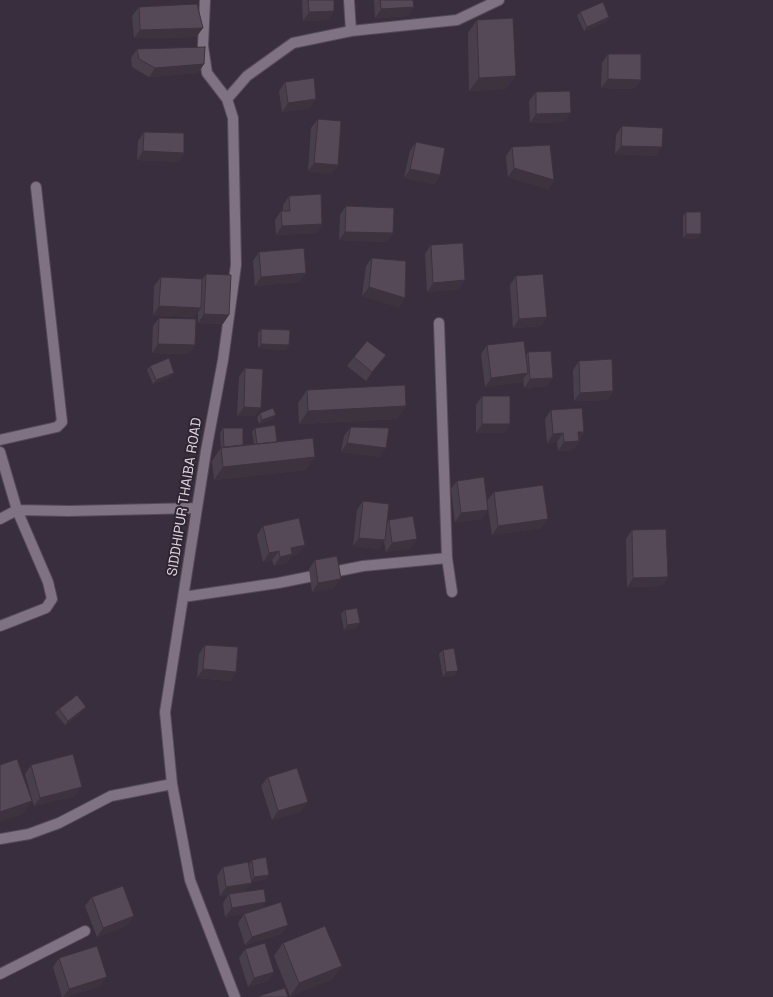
<!DOCTYPE html>
<style>
body{margin:0}
canvas{display:block;background:#392e3d}
</style>
<canvas width="773" height="997"></canvas>
<script>
const context = document.querySelector('canvas').getContext('2d');
context.lineJoin = 'round';
const toPath = rows => new Path2D(rows.map(r => 'M' + r).join(''));
function stroke(path, color, width, dash) { context.strokeStyle = color; context.lineWidth = width; context.lineCap = dash ? 'butt' : 'round'; context.setLineDash(dash || []); context.stroke(path); }
function paint(path, color) { context.fillStyle = color; context.fill(path, 'evenodd'); }
function label(font, color, halo, rows, align = 'center') {
  context.font = font + ' "Space Grotesk",sans-serif'; context.lineWidth = 4; context.setLineDash([]); context.textBaseline = 'middle'; context.strokeStyle = halo; context.fillStyle = color; for (const [text, x, y, turn = 0] of rows) {
    context.save(); context.translate(x, y); context.rotate((+turn || 0) * Math.PI / 180); context.textAlign = isNaN(turn) ? turn : align; if (halo) context.strokeText(text, 0, 0); context.fillText(text, 0, 0); context.restore();
  }
}
const street = toPath([
 [205,0,203,46,207,73,227,99,233,118,236,265,223,360,206,451,165,712,172,784,190,880,235,997],
 [349,0,351,31],
 [227,99,247,76,293,43,351,31,457,20,499,0],
 [439,323,447,558,452,592],
 [0,440,57,427,62,422,36,187],
 [0,452,17,510,48,582,52,599,46,608,0,626],
 [0,519,17,510,69,511,197,508],
 [183,597,278,583,363,566,447,558],
 [0,839,29,834,59,823,111,796,172,784],
 [0,974,85,931]
]);
stroke(street, '#554b58', 12);
stroke(street, '#7f7282', 10);
paint(toPath([
 [302,0,334,0,334,11,328,20,303,21],
 [374,0,413,0,414,7,408,16,375,18],
 [139,7,203,28,196,37,134,38,132,16],
 [580,12,609,17,606,22,584,31,577,16],
 [477,20,506,89,469,91,468,33],
 [137,49,204,64,198,73,149,77,132,67,131,58],
 [608,54,641,80,634,89,601,88,602,63],
 [285,82,310,108,282,112,279,91],
 [536,92,565,122,530,123,529,101],
 [318,119,338,165,331,174,308,171,311,128],
 [622,126,656,156,615,154,616,135],
 [144,132,184,153,178,162,137,160,138,141],
 [416,142,440,175,434,184,404,178,410,151],
 [512,147,554,180,548,189,508,177,506,156],
 [289,196,322,224,316,233,276,235,275,220,281,211,283,211,283,205],
 [346,206,393,233,386,242,339,240,340,215],
 [686,212,698,239,683,238,683,216],
 [431,245,465,280,459,289,427,292,425,254],
 [259,252,300,282,255,286,253,261],
 [372,258,399,307,362,296,366,266],
 [206,274,223,324,198,323,198,312,195,317,153,315,154,286,161,277,202,280],
 [516,276,547,317,541,326,513,328,510,285],
 [159,318,195,345,188,354,152,353,153,326],
 [261,329,286,350,258,348,258,333],
 [487,345,525,356,528,352,553,378,546,386,524,388,523,379,521,382,485,387,481,354],
 [354,357,379,364,366,381,347,366],
 [579,361,613,391,607,400,574,401,573,370],
 [150,366,174,373,171,377,153,384,147,370],
 [245,368,255,416,237,416,239,377],
 [307,390,397,419,299,424,298,403],
 [482,396,510,424,504,433,476,433,476,405],
 [551,410,584,432,579,439,579,441,573,450,558,451,557,442,547,443,545,419],
 [260,413,276,415,273,419,259,424,257,418],
 [351,427,380,457,341,452,344,436],
 [223,428,243,445,254,444,252,432,255,428,277,442,306,470,214,480,212,461,221,448,220,433],
 [457,481,482,519,455,522,451,489],
 [494,492,542,528,492,535,487,501],
 [363,501,387,523,389,520,411,548,386,552,384,541,379,549,353,546,357,510],
 [263,526,299,554,291,556,286,563,274,566,272,560,263,562,257,535],
 [632,530,668,577,661,586,627,587,626,539],
 [315,560,334,588,312,592,309,569],
 [345,610,356,628,344,630,341,614],
 [205,645,236,672,230,681,197,678,199,654],
 [443,650,455,675,443,677,439,654],
 [59,709,83,711,65,725,55,713],
 [31,765,75,796,34,806,25,774],
 [268,777,301,811,272,820,261,786],
 [252,860,269,875,266,879,251,882,245,892,262,908,282,934,245,945,238,923,244,914,247,913,225,917,223,903,229,894,220,896,217,876,223,867,249,864],
 [92,897,128,925,97,937,85,906],
 [283,943,342,966,332,979,290,996,274,956],
 [245,949,274,972,268,981,248,987,239,958],
 [59,958,100,986,65,997,62,997,53,967]
]), '#493f4c');
paint(toPath([
 [414,7,408,16,375,18,381,9],
 [334,11,328,20,303,21,309,12],
 [609,17,606,22,584,31,587,27],
 [203,28,196,37,134,38,140,30],
 [204,64,198,73,149,77,155,68],
 [516,76,506,89,469,91,479,78],
 [608,79,641,80,634,89,601,88],
 [316,99,310,108,282,112,288,103],
 [571,113,565,122,530,123,536,114],
 [621,146,662,147,656,156,615,154],
 [143,151,184,153,178,162,137,160],
 [314,163,338,165,331,174,308,171],
 [514,168,554,180,548,189,508,177],
 [410,169,440,175,434,184,404,178],
 [322,224,316,233,276,235,282,226],
 [345,232,393,233,386,242,339,240],
 [686,234,701,234,698,239,683,238],
 [306,273,300,282,255,286,261,277],
 [465,280,459,289,427,292,433,283],
 [369,287,405,298,399,307,362,296],
 [159,306,201,308,195,317,153,315],
 [204,314,229,315,223,324,198,323],
 [547,317,541,326,513,328,519,319],
 [158,344,195,345,188,354,152,353],
 [261,344,289,345,286,350,258,348],
 [386,355,379,364,366,381,372,372],
 [174,373,171,377,153,384,156,380],
 [528,373,521,382,485,387,491,378],
 [553,378,546,386,524,388,530,379],
 [613,391,607,400,574,401,580,393],
 [406,406,397,419,299,424,308,411],
 [244,407,261,408,255,416,237,416],
 [276,415,273,419,259,424,262,420],
 [482,424,510,424,504,433,476,433],
 [578,432,584,432,577,441],
 [563,433,557,442,547,443,553,434],
 [579,441,573,450,558,451,564,442],
 [347,443,386,448,380,457,341,452],
 [315,457,306,470,214,480,223,467],
 [488,510,482,519,455,522,461,513],
 [548,519,542,528,492,535,498,526],
 [359,538,385,540,379,549,353,546],
 [417,539,411,548,386,552,392,543],
 [305,545,299,554,291,556,286,563,274,566,280,557,291,548],
 [279,551,272,560,263,562,269,553],
 [668,577,661,586,627,587,633,578],
 [341,579,334,588,312,592,318,583],
 [360,623,356,628,344,630,347,625],
 [203,669,236,672,230,681,197,678],
 [458,671,455,675,443,677,446,672],
 [86,707,83,711,65,725,68,721],
 [82,787,75,796,34,806,40,798],
 [32,801,23,814,0,822,0,812],
 [308,802,301,811,272,820,278,811],
 [269,875,266,879,251,882,254,877],
 [252,883,245,892,220,896,226,887],
 [266,902,260,911,225,917,232,908],
 [134,916,128,925,97,937,103,928],
 [288,925,282,934,245,945,252,937],
 [342,966,332,979,290,996,299,983],
 [274,972,268,981,248,987,254,978],
 [107,977,100,986,65,997,63,997,69,989]
]), '#3c333e');
const building = toPath([
 [308,0,334,0,334,11,309,12,308,0],
 [380,0,413,0,414,7,381,9,380,0],
 [603,2,609,17,587,27,580,12,603,2],
 [197,4,203,28,140,30,139,7,197,4],
 [513,18,516,76,479,78,477,20,513,18],
 [205,47,204,64,155,68,139,59,137,49,205,47],
 [608,54,641,54,641,80,608,79,608,54],
 [314,78,316,99,288,103,285,82,314,78],
 [570,91,571,113,536,114,536,92,570,91],
 [318,119,341,121,338,165,314,163,318,119],
 [622,126,663,128,662,147,621,146,622,126],
 [144,132,184,133,184,153,143,151,144,132],
 [416,142,445,148,440,175,410,169,416,142],
 [550,145,554,180,514,168,512,147,550,145],
 [321,194,322,224,282,226,281,211,290,211,289,196,321,194],
 [346,206,394,208,393,233,345,232,346,206],
 [686,212,701,212,701,234,686,234,686,212],
 [463,243,465,280,433,283,431,245,463,243],
 [304,248,306,273,261,277,259,252,304,248],
 [372,258,406,261,405,298,369,287,372,258],
 [206,274,231,275,229,315,204,314,206,274],
 [543,274,547,317,519,319,516,276,543,274],
 [161,277,202,279,201,308,159,306,161,277],
 [159,318,196,319,195,345,158,344,159,318],
 [261,329,290,330,289,345,261,344,261,329],
 [367,341,386,355,372,372,354,357,367,341],
 [524,341,528,373,491,378,487,345,524,341],
 [551,351,553,378,530,379,528,352,551,351],
 [169,358,174,373,156,380,150,366,169,358],
 [612,359,613,391,580,393,579,361,612,359],
 [245,368,263,369,261,408,244,407,245,368],
 [405,385,406,406,308,411,307,390,405,385],
 [482,396,510,396,510,424,482,424,482,396],
 [273,408,276,415,262,420,260,413,273,408],
 [582,408,584,432,578,432,579,441,564,442,563,433,553,434,551,410,582,408],
 [275,425,277,442,257,444,255,428,275,425],
 [351,427,389,428,386,448,347,443,351,427],
 [223,428,243,428,243,445,224,447,223,428],
 [313,438,315,457,223,467,221,448,313,438],
 [484,477,488,510,461,513,457,481,484,477],
 [543,485,548,519,498,526,494,492,543,485],
 [363,501,389,504,385,540,359,538,363,501],
 [413,516,417,539,392,543,389,520,413,516],
 [299,518,305,545,291,548,292,554,280,557,279,551,269,553,263,526,299,518],
 [666,529,668,577,633,578,632,530,666,529],
 [337,556,341,579,318,583,315,560,337,556],
 [357,608,360,623,347,625,345,610,357,608],
 [205,645,238,647,236,672,203,669,205,645],
 [454,648,458,671,446,672,443,650,454,648],
 [77,695,86,707,68,721,59,709,77,695],
 [73,754,82,787,40,798,31,765,73,754],
 [17,759,32,801,0,812,0,765,17,759],
 [297,768,308,802,278,811,268,777,297,768],
 [266,857,269,875,254,877,252,860,266,857],
 [248,862,252,883,226,887,223,867,248,862],
 [123,886,134,916,103,928,92,897,123,886],
 [264,889,266,902,232,908,229,894,264,889],
 [281,902,288,925,252,937,244,914,281,902],
 [325,926,342,966,299,983,283,943,325,926],
 [265,943,274,972,254,978,245,949,265,943],
 [97,946,107,977,69,989,59,958,97,946],
 [285,988,288,997,256,997,285,988]
]);
paint(building, '#554958');
stroke(building, '#3c333e', 1);
label('14px', '#dad3dc', '#2f2532', [
 ["SIDDHIPUR THAIBA ROAD",185,497,-81]
]);
</script>
